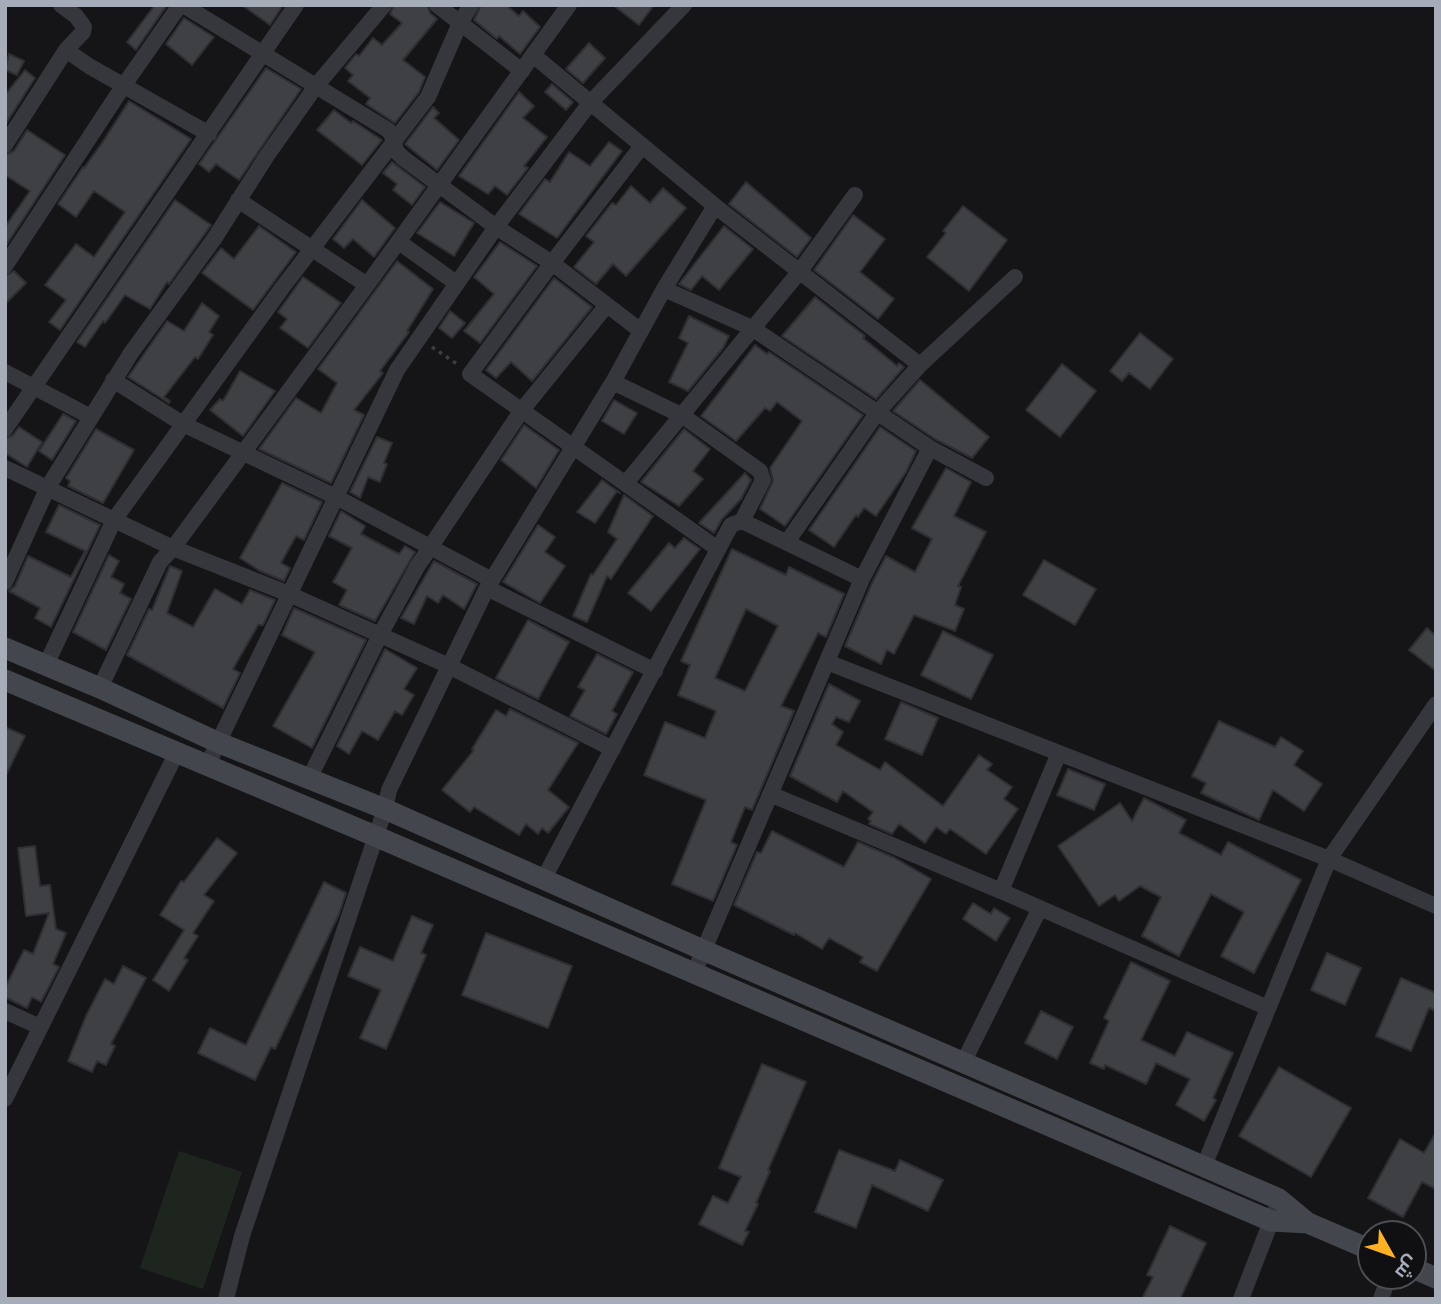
<!DOCTYPE html>
<meta charset="utf-8">
<style>
body{margin:0}
#map{position:relative;width:1441px;height:1304px;overflow:hidden;background:#151517;font-family:Arial,Cairo,sans-serif}
canvas{display:block}
.frame{position:absolute;inset:0;border:7px solid #a6acb8;pointer-events:none}
.north{position:absolute;left:1357px;top:1220px;width:70px;height:70px;box-sizing:border-box;background:#101012;border:2px solid #4c4e54;border-radius:50%;rotate:130deg;font-size:19px;font-weight:700;line-height:28px;text-align:center;color:#a6acb8}
.north::after{content:'';display:block;margin:auto;width:24px;height:32px;background:#feb126;clip-path:polygon(50% 0,100% 100%,50% 72%,0 100%)}
</style>
<div id="map">
<canvas width="1441" height="1304"></canvas>
<div class="frame"></div>
<div class="north">ش</div>
</div>
<script>
const context = document.querySelector('canvas').getContext('2d');
context.lineJoin = 'round';
function paint(path, color) { context.fillStyle = color; context.fill(path, 'evenodd'); }
const toPath = rows => new Path2D(rows.map(r => 'M' + r).join(''));
function stroke(path, color, width, dash) { context.strokeStyle = color; context.lineWidth = width; context.lineCap = dash ? 'butt' : 'round'; context.setLineDash(dash || []); context.stroke(path); }
paint(toPath([
 [179,1151,242,1172,203,1289,140,1268]
]), '#1d251e');
const building = toPath([
 [155,5,167,5,136,50,127,42,155,5],
 [242,5,283,5,270,25,242,5],
 [394,5,427,5,430,13,437,19,403,60,425,77,419,92,395,123,366,104,370,98,348,81,353,75,345,68,356,54,359,56,373,38,382,45,402,23,390,14,394,5],
 [481,5,506,5,519,16,523,11,540,27,520,54,499,36,497,39,474,20,481,5],
 [613,5,654,5,639,25,613,5],
 [184,18,214,37,192,65,166,44,184,18],
 [589,43,605,58,583,83,566,69,589,43],
 [9,54,24,61,17,75,5,70,9,54],
 [266,68,301,89,239,180,216,164,209,172,199,164,266,68],
 [25,70,35,78,5,125,5,95,25,70],
 [552,84,573,102,566,110,545,92,552,84],
 [519,92,534,106,523,118,547,137,524,166,528,168,507,195,495,186,488,194,459,176,519,92],
 [129,101,191,139,60,330,49,322,66,300,45,285,76,244,94,257,125,212,94,191,76,217,58,204,83,167,84,168,102,143,129,101],
 [433,107,439,113,434,118,459,140,437,170,405,144,433,107],
 [334,110,351,123,353,121,382,140,362,165,317,130,334,110],
 [27,130,65,155,5,247,5,227,30,191,5,175,5,155,14,151,27,130],
 [609,142,622,151,557,238,519,214,545,179,550,182,569,152,590,166,609,142],
 [392,162,425,187,412,205,393,190,397,184,383,173,392,162],
 [746,182,811,238,797,257,729,204,746,182],
 [631,186,650,203,663,188,686,208,626,276,613,264,596,284,574,267,594,242,586,236,612,203,616,205,631,186],
 [175,200,211,225,169,284,167,282,150,309,125,295,105,323,103,321,85,347,77,342,175,200],
 [362,200,395,228,374,257,353,239,344,248,333,239,362,200],
 [440,202,474,223,454,256,417,233,440,202],
 [963,206,1007,240,969,291,927,257,946,233,943,231,963,206],
 [853,215,885,239,860,272,894,299,878,319,814,270,853,215],
 [259,226,296,252,253,310,202,273,221,248,234,259,259,226],
 [724,226,753,249,719,290,702,276,691,290,679,284,724,226],
 [500,242,537,266,480,343,464,331,494,294,474,277,500,242],
 [397,261,433,289,407,331,409,332,380,371,383,373,354,410,364,415,331,483,259,449,296,398,321,413,337,383,318,369,397,261],
 [14,271,26,283,5,304,5,276,14,271],
 [303,277,341,303,308,348,280,328,287,319,278,312,303,277],
 [554,278,592,307,532,381,511,362,496,378,486,370,554,278],
 [815,297,865,336,863,338,897,366,899,363,904,367,876,399,782,336,815,297],
 [202,303,219,316,209,332,213,335,198,359,195,357,164,397,170,401,169,403,128,377,167,321,184,331,202,303],
 [450,311,465,323,452,338,439,328,450,311],
 [689,316,729,336,723,348,688,391,669,382,688,343,679,338,689,316],
 [1140,333,1173,359,1150,389,1129,373,1122,381,1110,371,1140,333],
 [755,345,767,354,769,352,863,415,785,526,760,509,773,481,770,468,802,421,777,402,770,411,765,408,736,441,701,416,755,345],
 [1062,364,1096,391,1060,437,1026,410,1062,364],
 [240,371,275,391,243,436,210,410,220,399,223,401,240,371],
 [920,380,989,437,972,458,935,439,893,411,920,380],
 [614,400,637,413,624,434,602,421,614,400],
 [63,414,76,421,52,460,39,451,63,414],
 [524,425,559,450,536,488,501,460,524,425],
 [19,427,42,442,27,467,5,453,5,439,13,435,19,427],
 [880,427,916,451,906,472,876,516,864,508,858,517,856,515,834,547,809,530,880,427],
 [96,429,134,450,103,503,68,486,70,481,66,478,96,429],
 [684,429,710,449,693,471,703,479,679,506,641,482,684,429],
 [377,437,392,443,384,463,387,464,380,482,368,477,360,498,350,492,377,437],
 [946,468,971,482,954,516,986,532,958,586,961,587,955,605,964,609,955,631,914,615,894,654,887,650,881,664,845,646,872,583,886,556,915,572,932,539,912,528,946,468],
 [745,473,751,480,741,499,722,519,714,533,699,523,745,473],
 [602,480,620,493,617,491,595,523,577,512,602,480],
 [282,483,322,502,304,540,296,536,281,563,290,568,284,581,260,571,240,558,282,483],
 [624,495,653,516,611,579,607,576,587,622,573,616,591,574,593,575,617,539,608,532,624,495],
 [59,505,100,525,51,627,35,618,40,608,9,591,15,586,28,556,71,577,85,551,46,532,59,505],
 [341,511,365,526,361,534,399,554,405,546,415,552,375,621,339,605,347,590,333,582,352,548,329,536,341,511],
 [538,525,555,537,545,552,565,566,540,603,503,582,538,525],
 [684,538,700,549,651,611,628,593,669,543,675,548,684,538],
 [732,549,786,575,789,567,844,594,826,637,818,633,781,706,794,711,752,810,745,807,731,842,737,845,713,901,672,884,706,800,644,775,665,722,705,738,716,711,678,695,690,665,681,661,732,549],
 [746,609,778,626,745,691,715,678,746,609],
 [109,555,119,561,111,577,124,584,120,593,131,599,106,650,73,632,109,555],
 [1044,560,1096,589,1075,625,1023,595,1044,560],
 [434,561,477,584,464,609,443,595,438,603,427,596,414,624,401,618,434,561],
 [170,566,182,571,167,613,193,627,215,589,242,604,250,590,275,600,263,625,258,625,233,669,240,673,223,708,127,655,149,609,152,610,170,566],
 [294,608,366,640,312,748,273,726,315,652,282,635,294,608],
 [528,620,569,642,538,699,496,678,528,620],
 [1427,628,1436,636,1436,671,1409,650,1427,628],
 [943,631,993,655,971,699,921,675,943,631],
 [385,649,417,668,404,689,414,695,402,715,395,711,378,740,362,731,349,754,337,746,385,649],
 [597,654,633,672,612,711,617,714,606,734,570,716,585,690,578,687,597,654],
 [829,684,860,701,849,722,836,717,832,724,843,732,836,745,880,770,885,762,943,806,979,755,992,764,987,770,1012,787,1004,799,1018,809,986,854,950,829,946,834,936,827,925,843,899,824,892,834,869,824,871,821,868,819,873,812,843,791,837,802,790,776,829,684],
 [901,702,938,718,922,755,885,739,901,702],
 [510,709,578,743,548,790,569,807,548,833,542,828,538,834,526,824,519,835,474,807,470,812,442,790,474,750,472,749,496,710,506,716,510,709],
 [1219,721,1275,747,1281,737,1303,751,1294,765,1322,784,1304,811,1273,790,1259,820,1201,793,1206,783,1192,776,1219,721],
 [5,727,25,736,5,777,5,727],
 [1068,769,1105,784,1094,810,1057,795,1068,769],
 [1144,798,1186,820,1179,833,1221,855,1228,842,1301,880,1254,973,1221,956,1244,912,1211,894,1179,956,1142,936,1161,897,1140,886,1119,901,1115,895,1099,906,1058,846,1120,803,1132,821,1144,798],
 [772,831,844,867,858,842,895,858,931,879,877,971,860,962,863,957,829,938,822,949,795,933,794,935,734,905,757,852,761,853,772,831],
 [217,838,237,853,204,895,214,901,193,933,198,936,184,958,188,960,169,991,153,980,184,930,160,915,181,881,184,882,217,838],
 [35,846,40,886,50,885,56,929,66,933,53,964,59,967,41,1002,32,997,27,1008,5,997,5,988,24,950,33,954,49,913,26,916,18,848,35,846],
 [324,882,346,893,339,914,275,1049,271,1047,255,1080,198,1053,210,1028,246,1045,324,882],
 [973,903,991,914,994,908,1010,918,996,941,963,919,973,903],
 [412,916,433,925,421,953,426,955,386,1049,360,1038,381,990,348,976,360,947,393,961,412,916],
 [486,933,572,966,548,1028,462,995,486,933],
 [1327,953,1361,968,1345,1005,1311,990,1327,953],
 [1131,962,1170,981,1141,1040,1175,1056,1187,1032,1233,1053,1213,1098,1216,1100,1204,1121,1176,1105,1190,1079,1156,1063,1146,1084,1105,1065,1104,1069,1090,1063,1109,1021,1104,1018,1131,962],
 [123,966,146,978,111,1044,115,1046,106,1065,97,1061,92,1072,68,1061,86,1016,105,979,114,984,123,966],
 [1401,978,1436,993,1436,1011,1429,1008,1411,1051,1376,1036,1401,978],
 [1041,1011,1073,1027,1057,1059,1025,1043,1041,1011],
 [762,1064,806,1082,768,1170,770,1171,756,1203,758,1204,745,1231,749,1232,742,1245,699,1224,713,1196,728,1203,741,1177,719,1168,762,1064],
 [1279,1067,1351,1108,1311,1177,1239,1136,1279,1067],
 [1436,1132,1436,1189,1422,1182,1403,1217,1368,1198,1400,1139,1424,1153,1436,1132],
 [839,1150,895,1171,900,1160,943,1180,928,1211,872,1185,856,1228,815,1212,839,1150],
 [1170,1226,1206,1243,1180,1299,1142,1299,1153,1277,1147,1275,1170,1226]
]);
paint(building, '#3f4044');
stroke(building, '#2f2f33', 2);
stroke(toPath([
 [432,347,457,364]
]), '#3c3e43', 3.5, [3.5, 5]);
stroke(toPath([
 [61,5,76,16,84,27,83,32,66,50,89,66,209,134],
 [183,5,388,130,392,135,396,151,403,158,496,227,552,263,641,331],
 [437,5,522,71],
 [5,145,66,50],
 [642,146,552,263,470,374,718,549],
 [238,200,367,285],
 [715,206,920,365],
 [399,242,456,283],
 [5,266,124,85,180,5],
 [664,289,752,328,930,448,862,579,694,973],
 [5,372,91,417],
 [113,380,183,424,336,497,492,580],
 [613,382,683,416,760,471,763,480,742,521],
 [5,429,296,5],
 [930,448,986,478],
 [5,468,173,548,289,594,449,666,613,749],
 [626,483,800,271,855,195],
 [787,542,877,413,920,365,1015,277],
 [5,582,48,487,131,353,214,239,266,157,316,86,384,5],
 [487,588,655,671],
 [827,662,1329,859,1204,1166],
 [46,665,114,520,282,288,428,97,460,23,471,5],
 [100,688,160,562,173,548,367,285,569,5],
 [1436,704,1329,859,1436,906],
 [207,766,397,370,496,227,590,103,684,5],
 [309,779,380,635,417,567,522,410,607,305],
 [770,794,1001,891,1059,753],
 [543,880,731,525,742,521,862,579],
 [1001,891,1268,1008],
 [5,1011,40,1027],
 [963,1063,1040,908],
 [5,1099,177,752],
 [226,1299,242,1236,385,809,389,790,487,588,613,382,664,289,715,206,533,55],
 [1241,1299,1275,1211],
 [1381,1299,1389,1276]
]), '#36373c', 16);
stroke(toPath([
 [5,648,100,688,217,742,385,809,703,950,1279,1199,1308,1223,1371,1250],
 [5,680,375,836,1271,1221,1308,1223],
 [1413,1268,1436,1278]
]), '#43464c', 21);
</script>
